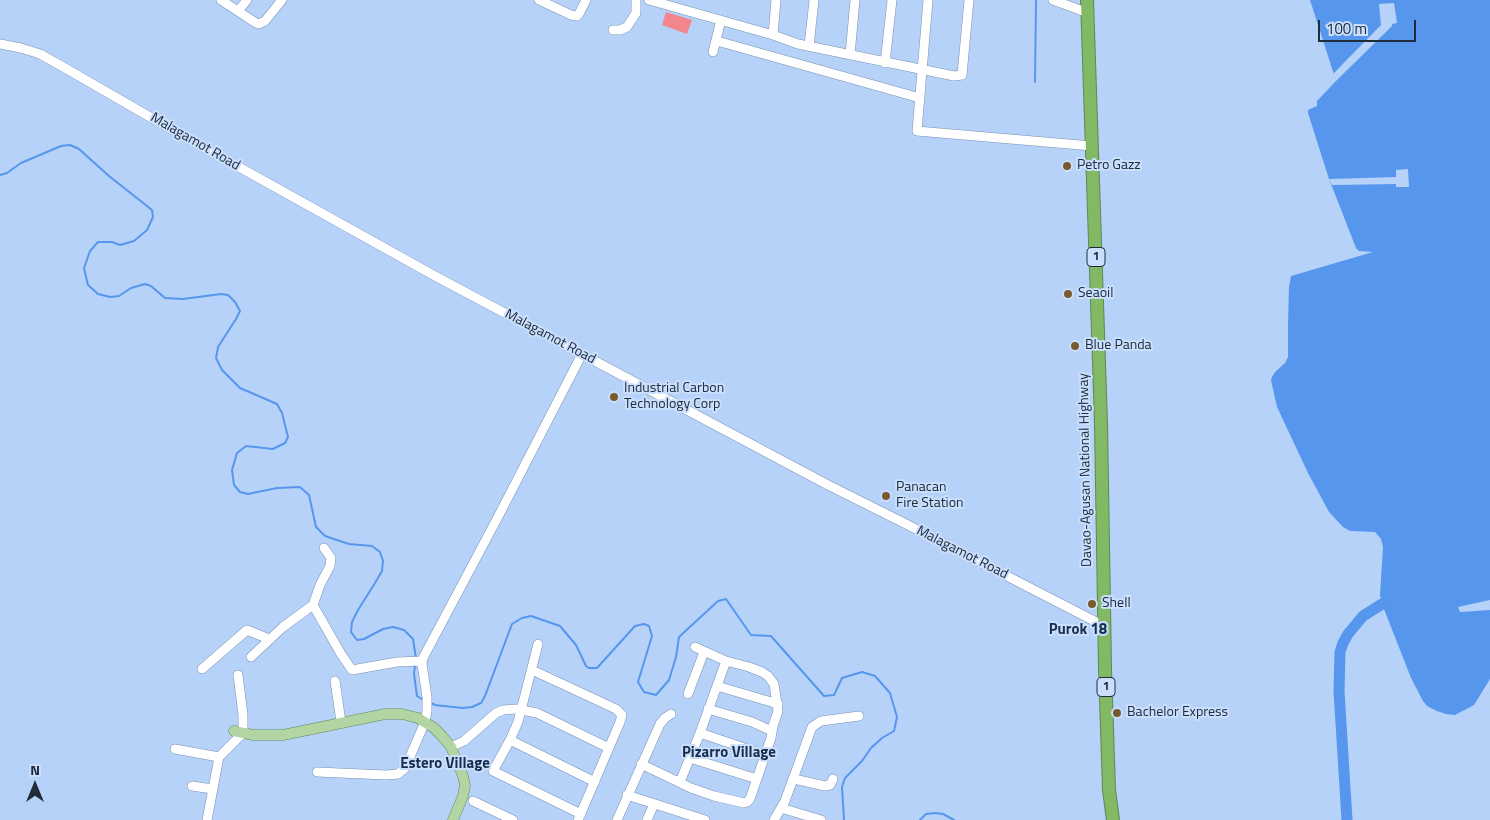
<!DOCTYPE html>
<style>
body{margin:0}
#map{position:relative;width:1490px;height:820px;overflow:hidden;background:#b7d2f8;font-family:"Titillium Web",sans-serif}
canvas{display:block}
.north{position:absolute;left:10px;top:760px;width:50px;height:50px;-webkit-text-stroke:4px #c9dffd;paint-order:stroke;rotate:0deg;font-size:14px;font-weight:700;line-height:20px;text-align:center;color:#212c3a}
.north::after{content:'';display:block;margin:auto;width:18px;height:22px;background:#212c3a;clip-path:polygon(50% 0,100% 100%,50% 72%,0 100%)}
.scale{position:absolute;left:1318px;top:20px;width:98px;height:22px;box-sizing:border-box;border:2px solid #212c3a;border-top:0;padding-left:6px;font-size:15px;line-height:18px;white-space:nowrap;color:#212c3a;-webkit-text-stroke:4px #c9dffd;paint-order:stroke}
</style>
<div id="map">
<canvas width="1490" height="820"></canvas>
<div class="north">N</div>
<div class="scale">100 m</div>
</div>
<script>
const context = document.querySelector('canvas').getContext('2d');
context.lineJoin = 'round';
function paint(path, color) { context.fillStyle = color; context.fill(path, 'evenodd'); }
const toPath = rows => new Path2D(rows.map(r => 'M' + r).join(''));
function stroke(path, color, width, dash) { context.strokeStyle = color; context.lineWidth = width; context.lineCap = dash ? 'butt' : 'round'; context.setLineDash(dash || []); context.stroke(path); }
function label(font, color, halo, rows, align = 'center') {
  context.font = font + ' "Titillium Web",sans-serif'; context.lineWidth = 4; context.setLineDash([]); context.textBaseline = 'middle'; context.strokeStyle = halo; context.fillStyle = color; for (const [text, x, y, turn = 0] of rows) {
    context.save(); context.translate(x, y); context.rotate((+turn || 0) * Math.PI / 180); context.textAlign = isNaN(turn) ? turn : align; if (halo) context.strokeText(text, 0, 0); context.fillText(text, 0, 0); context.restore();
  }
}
paint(toPath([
 [666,12,692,20,687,34,662,25]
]), '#f3858d');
paint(toPath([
 [1310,0,1490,0,1490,600,1458,607,1460,612,1490,610,1490,679,1474,705,1455,715,1446,714,1437,711,1427,706,1423,701,1411,678,1382,604,1380,595,1383,547,1381,539,1375,532,1350,531,1343,527,1329,512,1308,473,1277,407,1271,380,1272,377,1275,372,1285,363,1288,357,1288,323,1289,287,1291,276,1373,252,1359,251,1356,248,1329,179,1308,113,1308,110,1317,106,1317,101,1336,81]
]), '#5697ed');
paint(toPath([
 [1394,3,1397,23,1392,24,1392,26,1336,81,1333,74,1381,25,1379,4],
 [1408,169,1409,187,1396,187,1396,184,1332,185,1329,179,1396,177,1396,170]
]), '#b7d2f8');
stroke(toPath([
 [1035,82,1036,1],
 [0,175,7,173,21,163,61,146,70,145,79,149,109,176,152,210,153,217,147,230,134,241,120,245,112,242,98,242,90,251,84,268,88,285,98,294,110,297,119,296,131,288,145,284,151,286,165,298,183,299,221,294,228,295,235,302,240,311,236,319,218,347,216,358,222,370,240,388,277,404,282,413,288,437,285,443,273,449,246,446,237,453,232,470,234,485,240,492,248,494,277,488,300,487,309,495,316,527,325,536,349,544,372,546,380,552,383,561,382,571,375,583,358,610,352,622,351,632,357,640,364,639,383,629,393,627,404,630,413,639,416,658],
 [415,665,414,674,417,696,425,701],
 [429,702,435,705,462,708,472,707,481,703,485,696,512,624,522,618,531,616,560,626,576,645,586,666,589,668,597,668,635,626,644,624,649,626,652,636,638,682,644,692,656,695,669,680,676,657,679,637,718,601,726,599,751,635,771,636,824,696,834,695,842,678,862,672,875,676,890,693,897,717,894,731,882,738,871,748,862,761,845,778,842,787,844,820],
 [920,820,926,814,935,813,943,814,954,820]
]), '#5697ed', 2);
stroke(toPath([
 [1347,820,1339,691,1340,652,1343,643,1348,634,1363,616,1382,604]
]), '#5697ed', 11);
const minor = toPath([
 [221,0,256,23,259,24,265,21,282,0],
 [539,0,571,15,577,16,579,14,586,0],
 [649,0,773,35,798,44,954,76,962,75,969,0],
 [928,0,917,131,1092,146],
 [1053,0,1088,13],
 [238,11,247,0],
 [613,30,620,30,627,27,636,13,636,0],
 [773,35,776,0],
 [717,41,920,98],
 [0,44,21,48,40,54,65,68,176,132,435,276,828,485,906,524,1104,626],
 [809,46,814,0],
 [713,52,721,20],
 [850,55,855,0],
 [885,63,892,0],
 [324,548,331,558,330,566,320,585,313,605,341,654,352,670,397,662,422,661],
 [538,644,518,722,510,740,493,771,581,814],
 [251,657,283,627,313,605],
 [202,669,247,630,269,639],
 [532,670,616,709,622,715,620,722,578,820],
 [335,681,341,722],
 [717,686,778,704],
 [688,694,704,652],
 [708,709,752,722,772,731],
 [700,733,765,755],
 [510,740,595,782],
 [451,747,464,741,496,713,503,710,516,709,537,713,609,748],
 [175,749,219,757],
 [690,758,757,779],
 [641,764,691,788,714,796,744,803,747,802,750,799,771,738,773,726,778,711,774,684,768,676,762,672,749,667,726,661,695,647],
 [317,772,386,775,398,774,405,768,425,722,427,711,427,697,422,664,423,658,498,517,582,354],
 [794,779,825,786,830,785,833,779],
 [680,782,700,733,726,661],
 [192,786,213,789],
 [627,795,705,820],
 [473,801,513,820],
 [781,808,821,820],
 [207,820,219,757,243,733,243,715,238,675],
 [617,820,660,724,665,718,671,714],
 [647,820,654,804],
 [774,820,785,801,812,727,821,721,859,716]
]);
const major = toPath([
 [234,731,253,735,283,735,385,714,402,714,418,718,434,728,442,736,451,747,463,776,465,785,463,796,453,820]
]);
const highway = toPath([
 [1087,0,1101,423,1105,668,1109,790,1113,820]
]);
stroke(minor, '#7791b3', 10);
stroke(major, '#5f8856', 11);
stroke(highway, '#5f8856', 14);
stroke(minor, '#fff', 9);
stroke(major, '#b3d5a3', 10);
stroke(highway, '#81b965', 12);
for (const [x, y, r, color] of [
 [1067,166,5,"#775a2e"],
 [1068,294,5,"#775a2e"],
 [1075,346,5,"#775a2e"],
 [614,397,5,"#775a2e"],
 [886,496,5,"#775a2e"],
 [1092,604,5,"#775a2e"],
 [1117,713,5,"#775a2e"]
]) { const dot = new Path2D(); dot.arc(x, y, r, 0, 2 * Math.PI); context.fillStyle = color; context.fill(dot); stroke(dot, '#c9dffd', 2); }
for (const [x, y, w] of [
 [1096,257,18],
 [1106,687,18]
]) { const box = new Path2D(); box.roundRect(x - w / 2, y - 9.5, w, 19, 4); context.fillStyle = '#c9dffd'; context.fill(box); stroke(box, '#212c3a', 1); }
label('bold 12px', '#212c3a', null, [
 ["1",1096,257],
 ["1",1106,687]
]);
label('14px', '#212c3a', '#c9dffd', [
 ["Malagamot Road",195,142,30],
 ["Malagamot Road",550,337,28],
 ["Davao-Agusan National Highway",1086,470,-91],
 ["Malagamot Road",962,553,27]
]);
label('14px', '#212c3a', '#c9dffd', [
 ["Petro Gazz",1077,166],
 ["Seaoil",1078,294],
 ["Blue Panda",1085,346],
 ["Industrial Carbon",624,389],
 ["Technology Corp",624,405],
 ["Panacan",896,488],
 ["Fire Station",896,504],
 ["Shell",1102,604],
 ["Bachelor Express",1127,713]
], 'left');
label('bold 15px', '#182e4b', '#c9dffd', [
 ["Purok 18",1078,630],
 ["Pizarro Village",729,753],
 ["Estero Village",445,764]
]);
</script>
